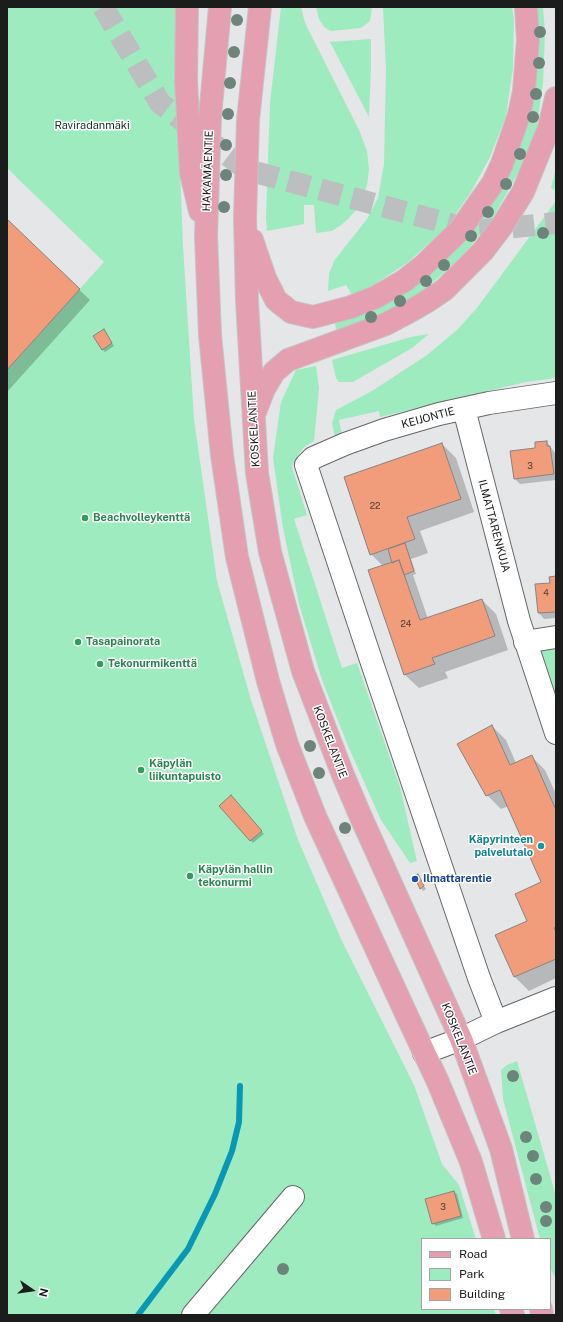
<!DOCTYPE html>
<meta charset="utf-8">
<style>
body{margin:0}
#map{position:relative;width:563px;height:1322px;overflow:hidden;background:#e4e6e8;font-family:"Public Sans",sans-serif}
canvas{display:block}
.frame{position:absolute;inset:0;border:8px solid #1b1c1c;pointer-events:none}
.legend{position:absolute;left:421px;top:1238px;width:130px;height:72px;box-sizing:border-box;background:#fff;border:1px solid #a4a4a4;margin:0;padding:5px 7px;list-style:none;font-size:12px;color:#1b1c1c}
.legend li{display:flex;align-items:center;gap:8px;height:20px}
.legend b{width:20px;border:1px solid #a4a4a4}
.north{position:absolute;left:12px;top:1270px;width:40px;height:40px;-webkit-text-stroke:3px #fff;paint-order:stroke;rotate:103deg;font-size:11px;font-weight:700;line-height:16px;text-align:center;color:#1b1c1c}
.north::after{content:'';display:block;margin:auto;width:14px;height:18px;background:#1b1c1c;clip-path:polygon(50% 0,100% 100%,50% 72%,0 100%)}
</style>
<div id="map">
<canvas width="563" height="1322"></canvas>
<div class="frame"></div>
<ul class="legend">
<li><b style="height:5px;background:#e4a0b0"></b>Road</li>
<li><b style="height:11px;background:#9eebbf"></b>Park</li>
<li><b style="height:11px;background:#f19d7c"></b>Building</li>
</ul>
<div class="north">N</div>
</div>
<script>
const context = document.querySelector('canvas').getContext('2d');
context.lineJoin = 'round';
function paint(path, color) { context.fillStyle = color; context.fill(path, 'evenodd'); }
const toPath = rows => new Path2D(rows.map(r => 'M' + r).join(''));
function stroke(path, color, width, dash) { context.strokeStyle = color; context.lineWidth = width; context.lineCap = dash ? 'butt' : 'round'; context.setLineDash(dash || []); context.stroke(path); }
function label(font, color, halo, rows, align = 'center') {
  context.font = font + ' "Public Sans",sans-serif'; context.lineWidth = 3; context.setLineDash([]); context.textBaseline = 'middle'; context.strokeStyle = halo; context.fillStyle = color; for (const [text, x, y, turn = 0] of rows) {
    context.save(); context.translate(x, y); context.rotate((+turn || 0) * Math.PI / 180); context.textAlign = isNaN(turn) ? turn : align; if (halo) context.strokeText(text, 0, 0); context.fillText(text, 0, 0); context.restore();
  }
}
paint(toPath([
 [7,7,176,7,175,35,183,246,194,419,217,581,251,700,298,840,341,939,414,1085,442,1164,459,1185,475,1236,476,1239,422,1239,422,1309,494,1309,496,1315,7,1315,7,370,104,262,7,168],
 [281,7,301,7,305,23,359,130,367,151,369,169,367,185,363,197,356,210,348,219,341,225,332,231,316,233,314,205,304,205,304,224,267,231,266,218,270,103],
 [316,7,372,7,370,21,361,28,331,31,324,27,319,19],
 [383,7,512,7,514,20,513,68,506,116,490,157,471,192,445,229,407,263,373,285,352,295,346,285,328,291,329,274,334,261,367,219,378,198,384,164,386,69],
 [531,7,543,7,545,33,543,83,536,133,523,164,493,218,469,248,446,271,410,301,338,336,335,324,381,303,513,159],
 [371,39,371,69,369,117,330,42],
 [556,168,556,191,551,188],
 [556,201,556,378,526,382,380,417,379,411,339,420,342,434,335,437,332,423,336,410,372,391,427,355,457,330,476,309,494,285],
 [429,334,412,348,353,382,339,382,336,378,332,360,411,337],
 [316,366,319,388,314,441,304,447,295,459,292,467,307,515,294,519,342,668,357,663,400,787,417,861,410,863,381,820,348,746,322,680,299,604,283,528,273,458,281,402,296,370],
 [556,643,556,695,535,645],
 [517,1061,556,1196,556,1279,550,1268,550,1239,540,1239,503,1099,501,1070,507,1065]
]), '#9eebbf');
paint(toPath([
 [7,221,90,300,7,392],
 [106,333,114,346,105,352,102,349],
 [547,442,555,453,556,480,520,484,515,479,536,449],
 [442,444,456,458,474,512,420,531,428,553,411,559,416,574,413,575,428,619,482,600,496,614,508,650,445,672,448,678,419,688,405,675,384,567,371,554],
 [556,577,556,618,544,619,539,613,536,585,551,584],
 [492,726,506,740,516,763,531,756,545,770,556,794,556,978,529,991,515,977,496,935,528,921,543,882,509,806,501,809,487,795],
 [234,799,264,834,253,843,220,806],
 [418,876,426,889,423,891,421,888],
 [454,1192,457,1194,463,1218,436,1226,433,1223]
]), '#0003');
stroke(toPath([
 [138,1315,188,1249,215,1194,232,1151,239,1122,240,1086]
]), '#0898b5', 6);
const building = toPath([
 [7,219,80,289,7,370,7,219],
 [104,329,112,343,102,350,93,336,104,329],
 [547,441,547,446,550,446,554,474,514,479,510,451,535,448,535,442,547,441],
 [442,443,461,499,407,517,415,539,370,555,344,477,442,443],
 [405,543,414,571,404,575,399,560,392,563,388,549,405,543],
 [399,560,420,620,482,599,495,636,432,658,435,664,404,675,368,570,399,560],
 [556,576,556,612,538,613,535,584,550,583,549,577,556,576],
 [492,725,510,765,532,755,556,810,556,927,554,928,556,932,556,959,514,977,495,935,527,921,515,894,541,882,500,790,486,796,457,744,492,725],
 [231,795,262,831,250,841,219,806,231,795],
 [418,874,424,886,420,889,414,876,418,874],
 [454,1191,461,1216,432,1224,425,1199,454,1191]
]);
paint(building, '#f19d7c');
stroke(building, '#868382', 1);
stroke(toPath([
 [103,7,160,103,247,170,476,231,556,223]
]), '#bcbebf', 22, [22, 11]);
const minor = toPath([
 [464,409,519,621,556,733],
 [525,642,556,637],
 [496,1022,479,978,375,672,306,465,313,458,345,444,384,430,439,414,489,403,556,393],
 [424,1053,461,1039,496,1022,556,998],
 [193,1315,293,1197]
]);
const major = toPath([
 [187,7,186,81,191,173,200,211],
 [220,7,210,117,206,236,210,335,222,455,237,557,268,681,287,744,315,816,408,1018,438,1082,471,1162,494,1239],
 [260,7,248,120,245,218,247,301,257,473,270,552,303,671,343,775,360,815,461,1039,501,1149,523,1239],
 [252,240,265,278,276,300,291,312,313,317,351,307,376,297,404,281,423,266,460,230,493,183,502,164,519,115,524,91,528,40,526,7],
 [255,412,264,389,274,372,288,360,386,324,405,314,426,302,444,290,483,251,502,226,523,192,549,128,556,98],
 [511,1309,513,1315],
 [541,1309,542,1315]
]);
stroke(minor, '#656769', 24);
stroke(major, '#c4c4c4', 24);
stroke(minor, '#fff', 22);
stroke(major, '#e4a0b0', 22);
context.fillStyle = '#6d847a';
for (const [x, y] of [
 [237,20],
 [540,32],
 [234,52],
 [539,63],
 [230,83],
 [536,94],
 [228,114],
 [533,117],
 [226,145],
 [520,154],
 [226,175],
 [506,184],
 [224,207],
 [488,212],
 [543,233],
 [471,236],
 [444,265],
 [426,281],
 [400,301],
 [371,317],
 [310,746],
 [319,773],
 [345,828],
 [513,1076],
 [526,1137],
 [533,1156],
 [536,1179],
 [546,1207],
 [546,1221],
 [283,1269]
]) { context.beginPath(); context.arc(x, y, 6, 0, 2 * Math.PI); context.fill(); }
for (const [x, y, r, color] of [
 [85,518,4,"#2e9e5b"],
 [78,642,4,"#2e9e5b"],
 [100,664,4,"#2e9e5b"],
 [141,770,4,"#2e9e5b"],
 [541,846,4,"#0f9aa8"],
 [190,876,4,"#2e9e5b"],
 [415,879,4,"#1a4fb4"]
]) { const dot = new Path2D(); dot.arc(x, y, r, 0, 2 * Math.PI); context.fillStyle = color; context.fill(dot); stroke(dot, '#fff', 1.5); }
label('9px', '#503c34', null, [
 ["3",530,466],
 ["22",375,506],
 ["4",546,593],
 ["24",406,624],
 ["3",443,1207]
]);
label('11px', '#0b3320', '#fff', [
 ["Raviradanmäki",92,126]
]);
label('11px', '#1b1c1c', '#fff', [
 ["HAKAMÄENTIE",208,171,-88],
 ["KEIJONTIE",428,418,-15],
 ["KOSKELANTIE",254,429,-93],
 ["ILMATTARENKUJA",494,526,75],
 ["KOSKELANTIE",330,742,69],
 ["KOSKELANTIE",459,1039,68]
]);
label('bold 11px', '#27864d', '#fff', [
 ["Beachvolleykenttä",93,518],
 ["Tasapainorata",86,642],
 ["Tekonurmikenttä",108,664],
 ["Käpylän",149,764],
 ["liikuntapuisto",149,777],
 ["Käpylän hallin",198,870],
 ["tekonurmi",198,883]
], 'left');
label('bold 11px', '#0d838f', '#fff', [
 ["Käpyrinteen",533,840],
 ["palvelutalo",533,853]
], 'right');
label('bold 11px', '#164399', '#fff', [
 ["Ilmattarentie",423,879]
], 'left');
</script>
